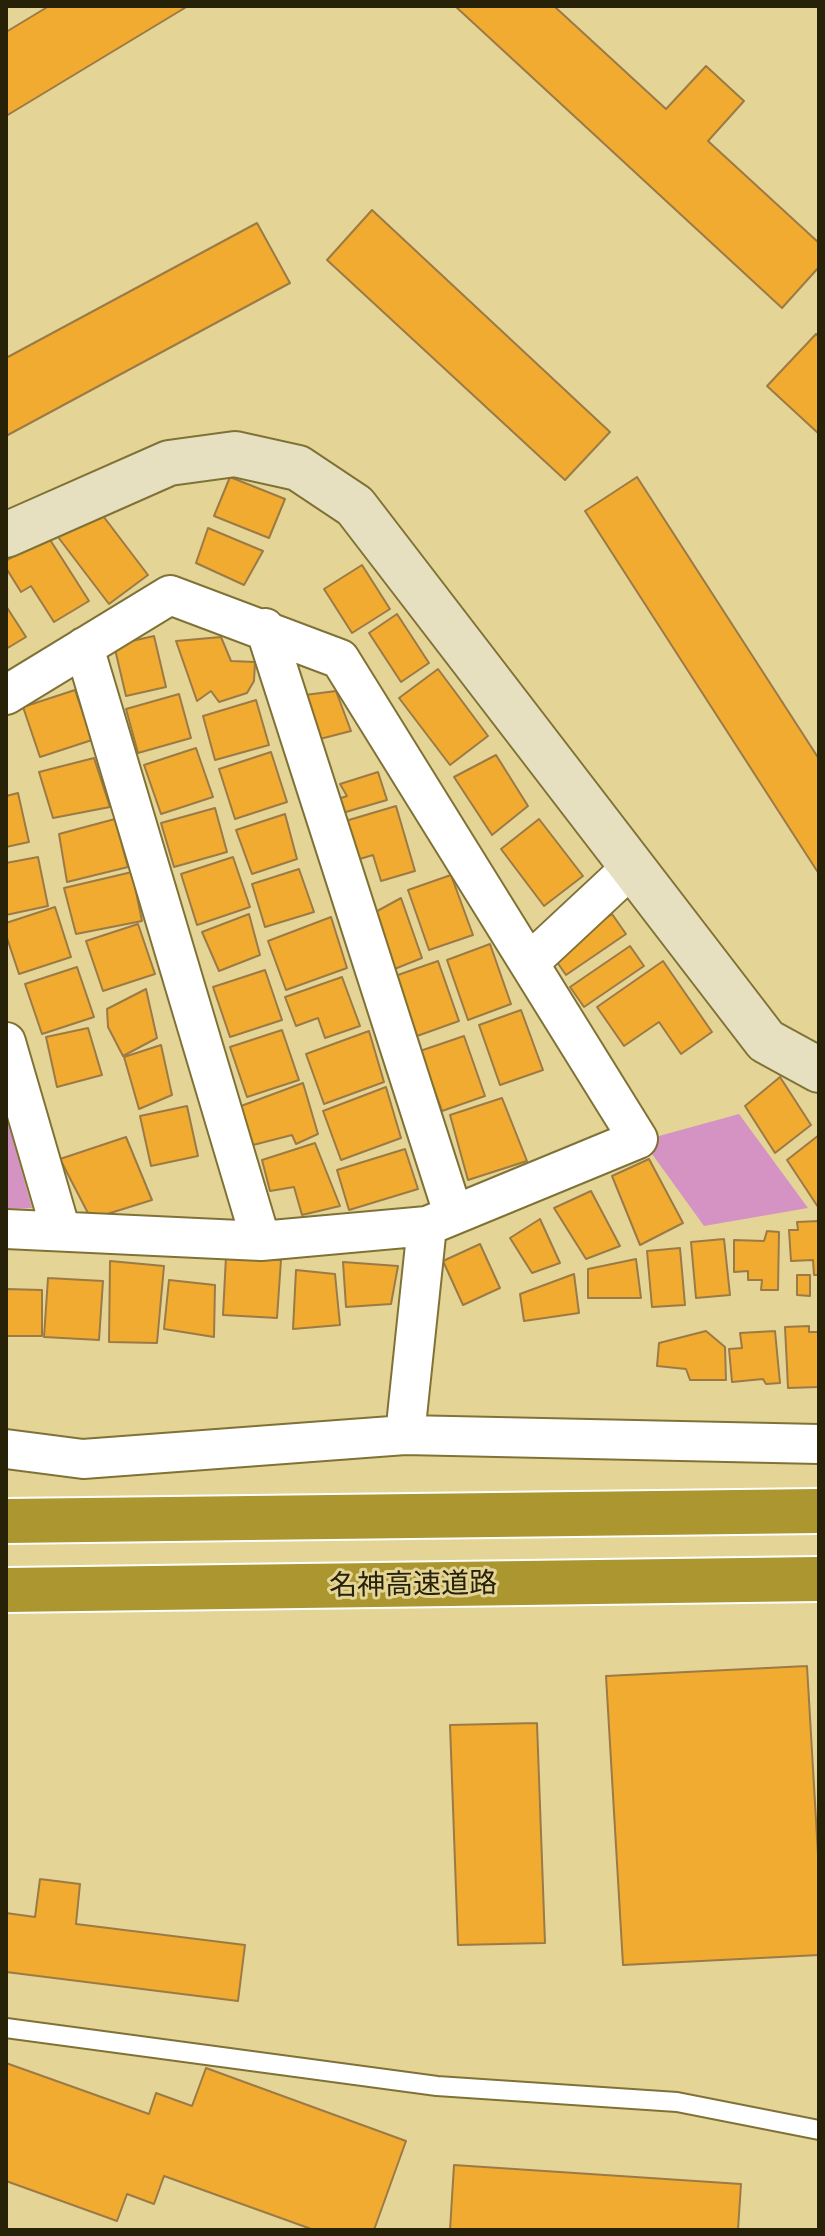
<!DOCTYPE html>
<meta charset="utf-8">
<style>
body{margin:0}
#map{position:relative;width:825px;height:2236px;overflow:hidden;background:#e4d597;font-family:Quicksand,sans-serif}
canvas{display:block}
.frame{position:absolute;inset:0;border:8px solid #272108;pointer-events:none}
</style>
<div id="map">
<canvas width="825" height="2236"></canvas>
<div class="frame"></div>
</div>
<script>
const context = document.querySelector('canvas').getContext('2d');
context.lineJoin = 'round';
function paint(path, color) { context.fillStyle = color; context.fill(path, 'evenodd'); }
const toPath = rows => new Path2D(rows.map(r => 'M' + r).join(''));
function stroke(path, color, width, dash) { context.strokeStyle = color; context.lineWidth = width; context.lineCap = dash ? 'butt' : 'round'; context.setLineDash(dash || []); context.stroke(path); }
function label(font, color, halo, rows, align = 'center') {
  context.font = font + ' Quicksand,"Noto Sans JP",sans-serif'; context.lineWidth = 6; context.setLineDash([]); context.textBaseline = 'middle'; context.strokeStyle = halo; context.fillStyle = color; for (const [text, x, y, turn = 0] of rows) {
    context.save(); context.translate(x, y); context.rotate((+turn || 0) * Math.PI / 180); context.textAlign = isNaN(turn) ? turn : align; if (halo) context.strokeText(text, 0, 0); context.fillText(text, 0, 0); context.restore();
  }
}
paint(toPath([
 [739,1114,808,1208,704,1226,652,1154,659,1136],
 [6,1115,32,1208,6,1209]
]), '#d593c4');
const building = toPath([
 [49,6,188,6,6,116,6,32,49,6],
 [455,6,554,6,666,109,706,66,744,101,708,141,819,243,819,267,782,308,455,6],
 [372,210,610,432,565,480,327,260,372,210],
 [257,223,290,283,6,436,6,358,257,223],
 [816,334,819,337,819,434,767,386,816,334],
 [230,477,285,499,269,538,214,516,230,477],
 [637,477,819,759,819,874,585,511,637,477],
 [97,508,148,575,109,604,58,537,97,508],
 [208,528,263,551,244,585,196,563,208,528],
 [47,535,89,601,54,622,31,586,21,592,6,568,6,561,47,535],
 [362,565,390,609,352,633,324,589,362,565],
 [6,606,26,637,6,649,6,606],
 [397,614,429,663,401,682,369,633,397,614],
 [154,636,166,687,126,696,114,645,154,636],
 [221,637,231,661,255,662,254,681,247,693,219,702,211,691,197,701,176,641,221,637],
 [438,669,488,736,450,765,399,698,438,669],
 [75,690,92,740,40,757,23,707,75,690],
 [336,691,351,731,316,740,305,695,336,691],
 [179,694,191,738,138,753,126,709,179,694],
 [256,700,269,745,215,760,203,716,256,700],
 [196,748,213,797,161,814,144,765,196,748],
 [271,752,287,802,235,819,219,769,271,752],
 [496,755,528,806,492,835,454,777,496,755],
 [94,758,110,807,53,818,39,772,94,758],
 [378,772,387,800,339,814,335,800,347,796,340,784,378,772],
 [18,793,29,842,6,847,6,796,18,793],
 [396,806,415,871,381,881,373,855,353,861,342,822,396,806],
 [215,808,227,852,174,867,161,823,215,808],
 [285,814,297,859,252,874,236,830,285,814],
 [115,819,128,867,67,882,59,834,115,819],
 [539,819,583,876,544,906,501,849,539,819],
 [38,857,48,906,6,915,6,863,38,857],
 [233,857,250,907,197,925,181,874,233,857],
 [299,869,314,912,265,927,252,884,299,869],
 [132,872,142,921,76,934,64,888,132,872],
 [451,875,473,935,429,950,408,890,451,875],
 [401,898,422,958,392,970,370,915,401,898],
 [55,907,71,957,19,974,6,935,6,923,55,907],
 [249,914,260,955,219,971,202,932,249,914],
 [612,914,626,934,566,975,552,955,612,914],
 [331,917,347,968,286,990,268,941,331,917],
 [138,924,155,974,103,991,86,941,138,924],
 [490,944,511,1004,468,1020,447,960,490,944],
 [630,946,644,966,584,1007,570,987,630,946],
 [438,961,459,1021,417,1036,395,976,438,961],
 [663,961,712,1032,681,1054,659,1022,624,1046,597,1007,663,961],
 [77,967,94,1017,42,1034,25,984,77,967],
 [265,970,282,1020,230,1037,213,987,265,970],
 [342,977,360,1026,325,1038,318,1018,296,1026,285,997,342,977],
 [146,989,157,1038,123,1056,108,1027,107,1009,146,989],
 [521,1010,543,1070,500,1085,479,1025,521,1010],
 [88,1028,102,1075,57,1087,46,1037,88,1028],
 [282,1030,299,1080,247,1097,230,1047,282,1030],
 [369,1031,384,1082,324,1104,306,1054,369,1031],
 [464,1036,485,1096,442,1111,420,1051,464,1036],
 [161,1045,172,1095,139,1109,124,1057,161,1045],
 [780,1077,811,1125,775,1153,745,1106,780,1077],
 [303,1083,318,1134,296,1144,292,1135,253,1145,241,1106,303,1083],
 [386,1087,401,1138,341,1160,323,1111,386,1087],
 [502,1098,527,1161,468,1180,450,1115,502,1098],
 [187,1106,198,1156,151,1166,140,1116,187,1106],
 [819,1135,819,1205,818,1207,787,1160,819,1135],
 [126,1137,152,1200,91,1219,60,1159,126,1137],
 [315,1143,340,1206,302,1215,294,1187,270,1191,262,1160,315,1143],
 [405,1149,418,1189,349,1210,337,1170,405,1149],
 [649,1159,683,1223,640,1245,612,1176,649,1159],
 [591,1191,620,1246,586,1259,554,1208,591,1191],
 [540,1219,560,1263,532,1273,510,1238,540,1219],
 [819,1221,819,1275,814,1275,813,1260,791,1261,789,1230,798,1230,797,1222,819,1221],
 [767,1231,779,1232,778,1290,761,1290,762,1280,748,1280,748,1271,734,1272,734,1240,764,1241,767,1231],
 [724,1239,730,1295,696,1298,691,1242,724,1239],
 [480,1244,500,1288,463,1305,443,1261,480,1244],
 [680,1248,685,1305,652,1307,647,1251,680,1248],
 [226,1256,281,1260,277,1318,223,1315,226,1256],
 [636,1259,641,1298,588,1298,588,1269,636,1259],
 [110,1261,164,1266,157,1343,109,1342,110,1261],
 [343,1262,398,1266,391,1304,346,1307,343,1262],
 [296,1270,335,1274,340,1325,293,1329,296,1270],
 [574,1274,579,1313,524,1321,520,1294,574,1274],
 [797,1275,810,1275,810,1296,797,1295,797,1275],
 [48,1278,103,1281,99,1340,44,1337,48,1278],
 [169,1280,215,1285,214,1337,164,1329,169,1280],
 [6,1289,42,1290,42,1336,6,1336,6,1289],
 [809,1326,809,1332,819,1332,819,1387,788,1388,785,1327,809,1326],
 [706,1331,725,1347,726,1380,690,1380,686,1369,657,1366,659,1343,706,1331],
 [775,1331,780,1383,766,1384,763,1379,732,1382,729,1349,742,1348,740,1333,775,1331],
 [807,1666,819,1871,819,1955,623,1965,606,1676,807,1666],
 [537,1723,545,1943,458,1945,450,1725,537,1723],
 [40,1879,80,1884,76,1924,245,1945,238,2001,6,1972,6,1913,35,1917,40,1879],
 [6,2063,149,2114,156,2093,192,2106,206,2068,406,2141,374,2230,314,2230,164,2176,154,2204,127,2194,117,2221,6,2181,6,2063],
 [454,2165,741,2184,738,2230,450,2230,454,2165]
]);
paint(building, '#f0ab30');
stroke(building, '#9c7a45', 2);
const lane = toPath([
 [6,2028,437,2086,677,2102,819,2130]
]);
const street = toPath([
 [265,628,453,1213],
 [84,647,261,1241],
 [6,695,170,595,340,659,638,1139,427,1226,261,1241,6,1229],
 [530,962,633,866],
 [6,1042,61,1231],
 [405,1435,427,1226],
 [6,1449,83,1459,405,1435,819,1444]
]);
const secondary = toPath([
 [6,535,169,463,235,454,298,468,355,506,766,1041,819,1070]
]);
const highway = toPath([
 [6,1521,819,1511],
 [6,1590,819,1579]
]);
stroke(lane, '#807236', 22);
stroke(street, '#807236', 42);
stroke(secondary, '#807236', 48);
stroke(highway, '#fff', 48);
stroke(lane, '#fff', 18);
stroke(street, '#fff', 38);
stroke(secondary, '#e6e0c1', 44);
stroke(highway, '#ac9630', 44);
label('28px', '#272108', '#e4d597', [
 ["名神高速道路",413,1585,-1]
]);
</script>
